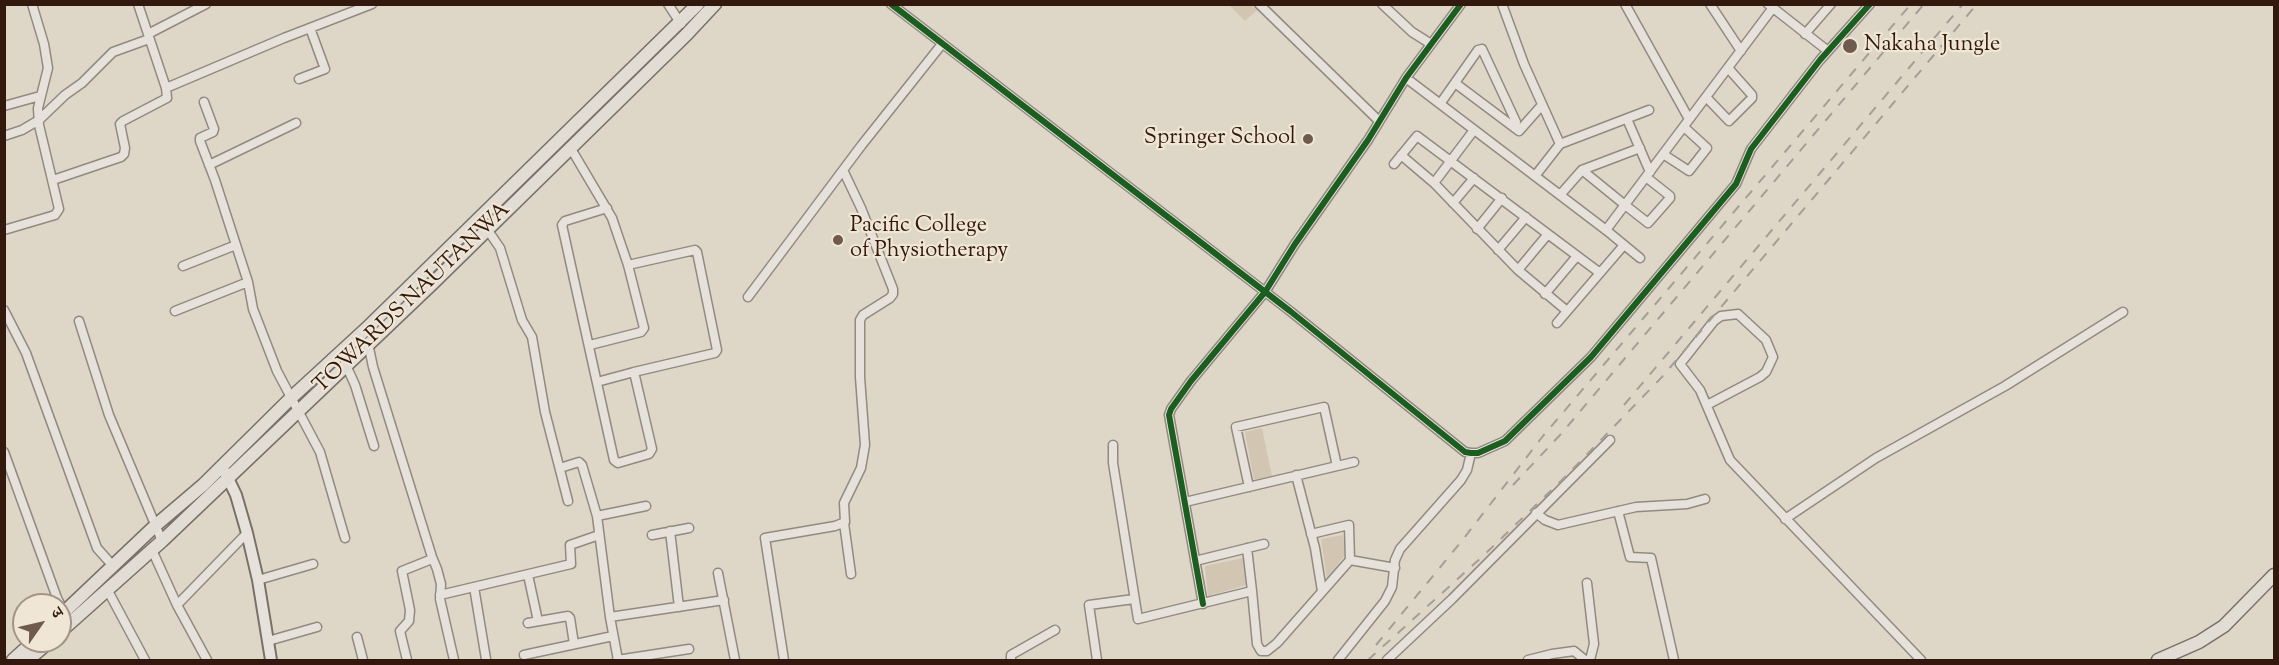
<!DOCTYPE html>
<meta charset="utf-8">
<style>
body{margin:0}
#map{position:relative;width:2279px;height:665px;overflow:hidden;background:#ded6c7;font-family:"Sorts Mill Goudy","Noto Serif Devanagari",serif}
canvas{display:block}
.frame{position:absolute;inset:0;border:6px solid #33180e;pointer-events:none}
.north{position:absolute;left:12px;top:593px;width:60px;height:60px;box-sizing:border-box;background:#efe6d5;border:2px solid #a49485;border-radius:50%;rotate:56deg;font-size:16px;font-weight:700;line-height:24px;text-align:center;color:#33180e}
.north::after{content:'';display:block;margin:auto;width:21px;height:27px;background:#6f5a4f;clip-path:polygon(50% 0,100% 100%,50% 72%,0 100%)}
</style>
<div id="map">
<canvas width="2279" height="665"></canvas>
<div class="frame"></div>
<div class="north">उ</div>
</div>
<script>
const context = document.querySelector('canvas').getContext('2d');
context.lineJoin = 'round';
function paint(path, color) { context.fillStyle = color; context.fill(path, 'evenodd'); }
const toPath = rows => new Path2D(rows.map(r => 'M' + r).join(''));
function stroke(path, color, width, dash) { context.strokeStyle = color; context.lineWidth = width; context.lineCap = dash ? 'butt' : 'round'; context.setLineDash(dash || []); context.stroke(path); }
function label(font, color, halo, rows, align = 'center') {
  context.font = font + ' "Sorts Mill Goudy",serif'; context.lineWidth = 4.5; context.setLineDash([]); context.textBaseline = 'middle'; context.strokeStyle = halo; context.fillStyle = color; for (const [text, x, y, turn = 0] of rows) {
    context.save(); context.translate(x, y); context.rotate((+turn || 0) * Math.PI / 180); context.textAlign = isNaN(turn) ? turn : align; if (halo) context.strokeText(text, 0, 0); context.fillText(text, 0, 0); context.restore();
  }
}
paint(toPath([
 [1229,5,1251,5,1257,10,1245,21],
 [1262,428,1272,476,1254,480,1245,432],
 [1343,535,1345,555,1327,579,1321,539],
 [1243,558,1246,585,1208,596,1205,566]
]), '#d2c6b2');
const street = toPath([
 [138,4,148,34],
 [668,4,681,24],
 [891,4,1290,311,1465,452,1471,453,1478,453,1505,441,1591,357,1736,184,1751,149,1820,60,1870,4],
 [1259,4,1379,121],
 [1382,4,1412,32,1431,44],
 [1502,4,1524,64,1560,144],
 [1625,4,1689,119],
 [1710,4,1741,51],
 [1768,4,1828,51],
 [1805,34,1831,4],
 [1406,78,1606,230,1772,9],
 [299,79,325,69,310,28],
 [1455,83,1519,131,1542,105],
 [166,88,284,38,372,4],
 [1706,97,1729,121,1752,98,1752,95,1728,68],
 [204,102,214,129,213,132,200,138,200,141,215,180,236,245,248,282,253,309,277,371,320,452,345,538],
 [1440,104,1478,50,1482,49,1516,122,1515,128],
 [4,106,40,96],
 [1627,119,1650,172],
 [4,136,22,130,39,120,65,95,82,83,113,52,149,39],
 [570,147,612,218,628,265,644,328,641,332,590,345],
 [1663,154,1689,171,1707,148,1684,127],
 [1401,155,1434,183,1474,130],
 [1394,164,1417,136,1600,273],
 [209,165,296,123],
 [1582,170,1625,205],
 [1535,176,1560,144,1649,110],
 [53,180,121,157,124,154,125,148,120,124,123,121,167,98,166,88,148,34,206,4],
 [1434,183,1518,270,1567,311],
 [1560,195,1582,170,1640,148],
 [1453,203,1474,178],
 [1625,205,1648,223,1670,198,1670,196,1646,177],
 [487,229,500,248,522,320,532,337,545,412,568,501],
 [1477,229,1502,198],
 [4,230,55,215,59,209,39,125,38,108,48,68,44,44,32,4],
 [1606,230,1640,258],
 [1498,250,1526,217],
 [628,265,695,250,697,252,717,350,715,353,634,372],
 [183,266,236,245],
 [1518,270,1548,234],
 [1545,294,1577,256],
 [748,297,861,146,942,44],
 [4,310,26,353,97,548,113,566],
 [175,311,248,282],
 [79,321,109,415,162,541],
 [1557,323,1624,245],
 [368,343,373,367,432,557,437,569,441,584,440,599,454,660],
 [346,365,355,385,374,446],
 [597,382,634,372,652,449,649,454,618,463,614,460,562,225,565,221,607,208],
 [1707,405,1760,377,1766,372,1773,357,1766,340,1738,314,1721,316,1714,321,1680,364,1700,390,1730,460,1921,660],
 [1113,445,1113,463,1138,619,1252,591,1257,644,1261,651,1267,651,1277,643,1350,560,1349,525,1311,534],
 [4,452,57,598,64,612],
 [560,468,579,462,582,465,597,516,610,617,618,660],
 [1296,475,1315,548,1322,591],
 [1249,487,1236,427,1324,407,1337,466],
 [1185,502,1354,462],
 [1618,511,1630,557,1651,558,1674,660],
 [1536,513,1545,520,1558,525,1636,507,1687,504,1705,499],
 [597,516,646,506],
 [1785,519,1876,458,2005,386,2123,312],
 [844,523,851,574],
 [670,531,679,607],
 [652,535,689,528],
 [1247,548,1252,591],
 [152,550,177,605,207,660],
 [1350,560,1395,568],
 [1195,561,1264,544],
 [718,573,735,660],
 [528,575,538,621],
 [258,580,313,564],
 [1587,583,1594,644,1590,660],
 [474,587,486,659],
 [107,589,145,660],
 [440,595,571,564,570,545,599,535],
 [1203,604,1169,415,1171,409,1191,381,1265,292,1295,244,1368,140,1406,78,1461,4],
 [177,605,247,533],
 [610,617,724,600],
 [528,623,568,616,570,618,574,644],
 [357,637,363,660],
 [268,641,317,627],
 [524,655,613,636],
 [407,660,400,631,409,621,410,610,402,571,432,559],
 [617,660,689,649],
 [784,660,765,538,835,526,845,522,844,503,861,468,865,445,860,377,860,320,863,315,890,298,893,294,893,289,861,208,843,170],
 [1011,660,1011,655,1055,630],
 [1097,660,1089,605,1134,599],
 [1338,660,1385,601,1392,587,1395,560,1400,549,1461,480,1467,470,1471,453],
 [1387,660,1452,599,1610,440],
 [1528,660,1552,654,1574,651,1585,660]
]);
const secondary = toPath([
 [225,472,236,495,247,533,258,580,271,660]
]);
const primary = toPath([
 [60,616,156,525,203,485,292,397,367,328,698,4],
 [60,632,162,541,434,282,687,34,715,4],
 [13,660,34,641],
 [28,660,50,641],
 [2158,660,2199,642,2224,626,2274,575]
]);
stroke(street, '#928a80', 11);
stroke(secondary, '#797168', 14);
stroke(primary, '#797168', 15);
stroke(street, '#e6e1da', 8);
stroke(secondary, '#e6e1da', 10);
stroke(primary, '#e1ddd4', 12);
stroke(toPath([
 [1624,405,1963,4],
 [1513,485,1561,434,1924,4],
 [1376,645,1461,542,1543,436,1911,4],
 [1368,660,1483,556,1565,477,1662,377,1977,4]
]), '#a49e97', 2, [10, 10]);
stroke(toPath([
 [891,4,1290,311,1465,452,1471,453,1478,453,1505,441,1591,357,1736,184,1751,149,1820,60,1870,4],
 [1203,604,1169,415,1171,409,1191,381,1265,292,1295,244,1368,140,1406,78,1461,4]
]), '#1b5e20', 6);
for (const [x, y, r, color] of [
 [1850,46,8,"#6f5a4f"],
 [1308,139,6,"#6f5a4f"],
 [838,240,6,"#6f5a4f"]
]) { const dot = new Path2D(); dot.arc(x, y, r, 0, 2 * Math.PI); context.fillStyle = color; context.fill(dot); stroke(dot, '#efe6d5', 2); }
label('22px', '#33180e', '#efe6d5', [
 ["Nakaha Jungle",1864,46],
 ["Springer School",1296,139,"right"],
 ["Pacific College",850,227],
 ["of Physiotherapy",850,252]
], 'left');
label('22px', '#33180e', '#efe6d5', [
 ["TOWARDS NAUTANWA",413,299,-44]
]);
</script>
